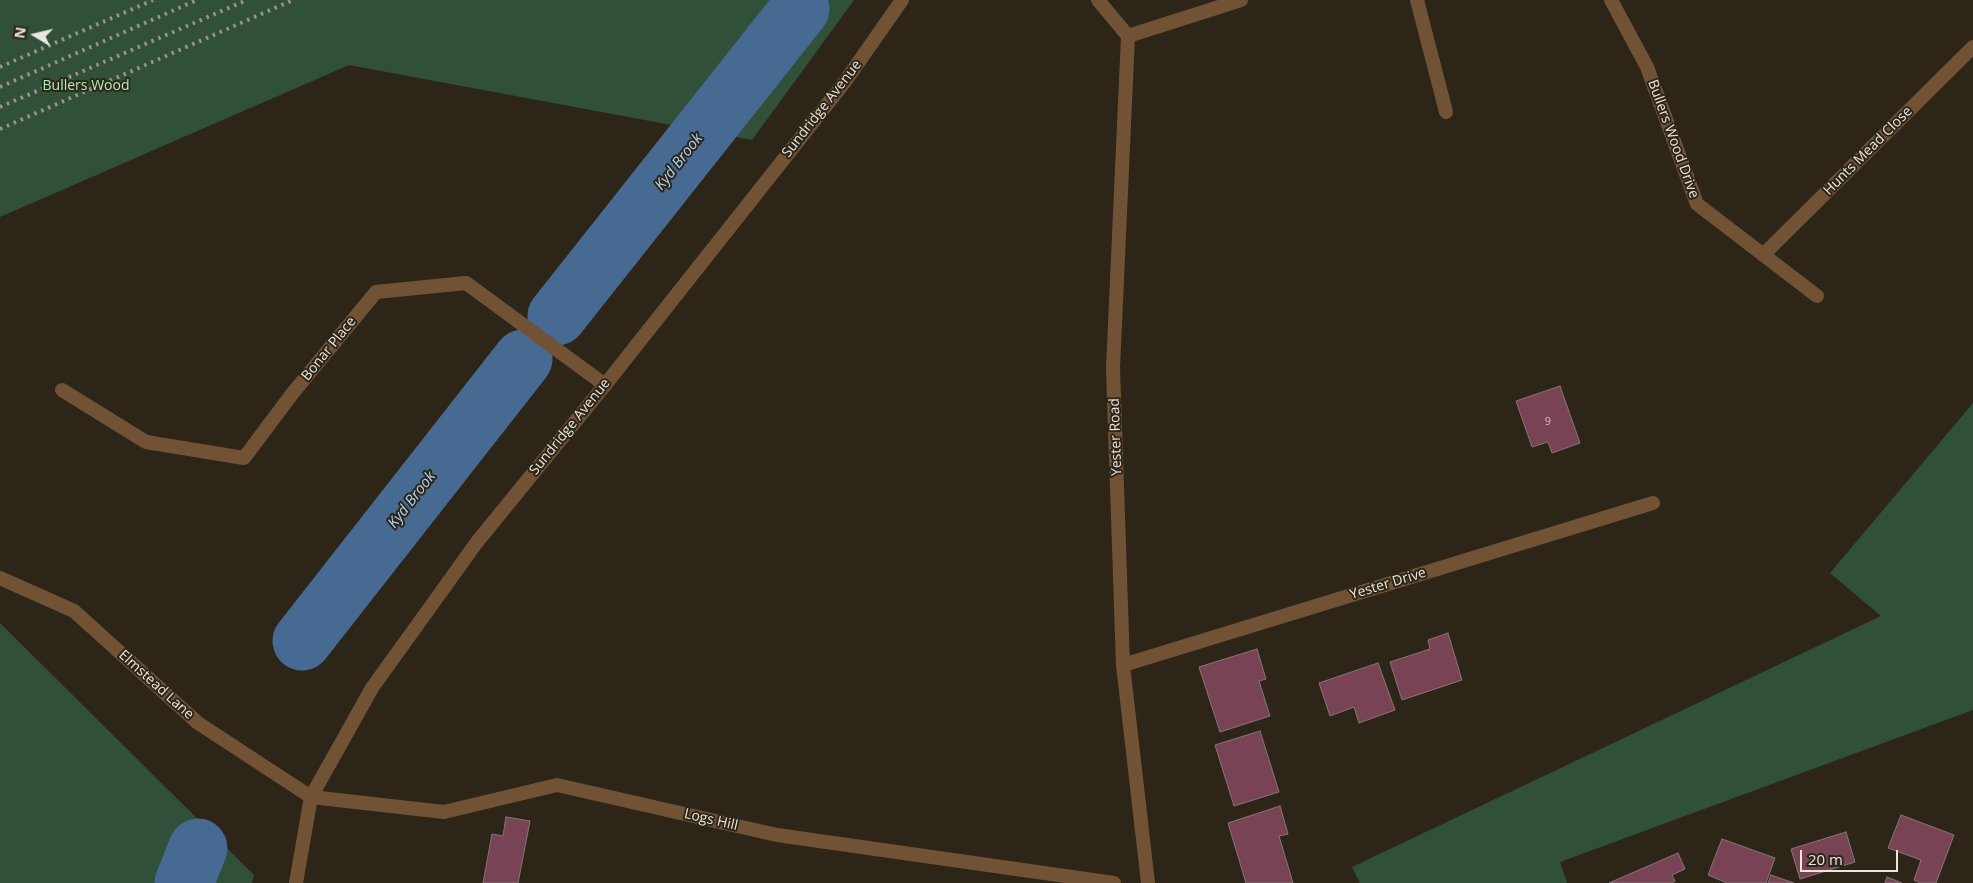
<!DOCTYPE html>
<style>
body{margin:0}
#map{position:relative;width:1973px;height:883px;overflow:hidden;background:#2d2618;font-family:"Open Sans",sans-serif}
canvas{display:block}
.north{position:absolute;left:10px;top:10px;width:50px;height:50px;-webkit-text-stroke:4px #2d2618;paint-order:stroke;rotate:279deg;font-size:14px;font-weight:700;line-height:20px;text-align:center;color:#ebe6de}
.north::after{content:'';display:block;margin:auto;width:18px;height:22px;background:#ebe6de;clip-path:polygon(50% 0,100% 100%,50% 72%,0 100%)}
.scale{position:absolute;left:1800px;top:850px;width:98px;height:22px;box-sizing:border-box;border:2px solid #ebe6de;border-top:0;padding-left:6px;font-size:15px;line-height:18px;white-space:nowrap;color:#ebe6de;-webkit-text-stroke:4px #2d2618;paint-order:stroke}
</style>
<div id="map">
<canvas width="1973" height="883"></canvas>
<div class="north">N</div>
<div class="scale">20 m</div>
</div>
<script>
const context = document.querySelector('canvas').getContext('2d');
context.lineJoin = 'round';
function paint(path, color) { context.fillStyle = color; context.fill(path, 'evenodd'); }
const toPath = rows => new Path2D(rows.map(r => 'M' + r).join(''));
function stroke(path, color, width, dash) { context.strokeStyle = color; context.lineWidth = width; context.lineCap = dash ? 'butt' : 'round'; context.setLineDash(dash || []); context.stroke(path); }
function label(font, color, halo, rows, align = 'center') {
  context.font = font + ' "Open Sans",sans-serif'; context.lineWidth = 4; context.setLineDash([]); context.textBaseline = 'middle'; context.strokeStyle = halo; context.fillStyle = color; for (const [text, x, y, turn = 0] of rows) {
    context.save(); context.translate(x, y); context.rotate((+turn || 0) * Math.PI / 180); context.textAlign = isNaN(turn) ? turn : align; if (halo) context.strokeText(text, 0, 0); context.fillText(text, 0, 0); context.restore();
  }
}
paint(toPath([
 [0,0,854,0,752,140,349,65,0,217],
 [1973,403,1973,710,1560,862,1567,883,1360,883,1352,867,1881,616,1830,573],
 [0,623,254,875,252,883,0,883]
]), '#315039');
stroke(toPath([
 [557,316,800,9],
 [302,641,523,359],
 [184,883,198,848]
]), '#466a91', 59);
const building = toPath([
 [1560,386,1580,443,1552,453,1548,442,1532,447,1516,401,1560,386],
 [1448,633,1462,680,1402,700,1390,662,1430,649,1428,640,1448,633],
 [1257,649,1266,679,1259,681,1270,716,1220,732,1199,667,1257,649],
 [1378,663,1395,710,1359,723,1354,707,1330,716,1319,683,1378,663],
 [1260,731,1279,792,1234,806,1215,745,1260,731],
 [1280,806,1288,834,1279,836,1293,883,1246,883,1228,823,1280,806],
 [1901,815,1954,835,1936,883,1920,883,1914,880,1921,860,1888,848,1901,815],
 [506,817,530,821,518,883,483,883,492,834,503,836,506,817],
 [1846,832,1855,862,1800,879,1791,849,1846,832],
 [1722,839,1775,858,1766,883,1727,883,1708,875,1722,839],
 [1678,853,1685,869,1672,875,1675,881,1672,883,1609,883,1678,853],
 [1771,875,1794,883,1768,883,1771,875],
 [1887,877,1902,883,1885,883,1887,877]
]);
paint(building, '#784455');
stroke(building, '#887479', 1);
stroke(toPath([
 [1098,0,1128,36,1113,368,1123,665,1148,883],
 [1417,0,1446,112],
 [1611,0,1647,67,1697,204,1817,296],
 [1128,36,1241,0],
 [1763,255,1973,47],
 [62,390,146,442,244,458,292,394,376,292,466,283,605,385],
 [1123,665,1653,503]
]), '#725235', 14);
stroke(toPath([
 [0,578,74,611,198,723,311,797,444,812,557,785,777,835,1114,883],
 [296,883,311,797,372,688,477,542,605,385,844,83,902,0]
]), '#725235', 14);
stroke(toPath([
 [0,67,153,0],
 [0,87,197,0],
 [0,107,247,0],
 [0,129,293,0]
]), '#999389', 4, [2.5, 5]);
label('11px', '#cebebc', null, [
 ["9",1548,422]
]);
label('14px', '#a9f3bc', '#2d2618', [
 ["Bullers Wood",86,86]
]);
label('14px', '#ebe6de', '#2d2618', [
 ["Sundridge Avenue",822,109,-52],
 ["Bullers Wood Drive",1673,139,70],
 ["Hunts Mead Close",1868,151,-45],
 ["Bonar Place",329,349,-51],
 ["Sundridge Avenue",570,427,-51],
 ["Yester Road",1116,437,-92],
 ["Yester Drive",1388,584,-17],
 ["Elmstead Lane",156,685,42],
 ["Logs Hill",711,820,13]
]);
label('italic 15px', '#b1d3f8', '#2d2618', [
 ["Kyd Brook",679,162,-52],
 ["Kyd Brook",412,500,-52]
]);
</script>
